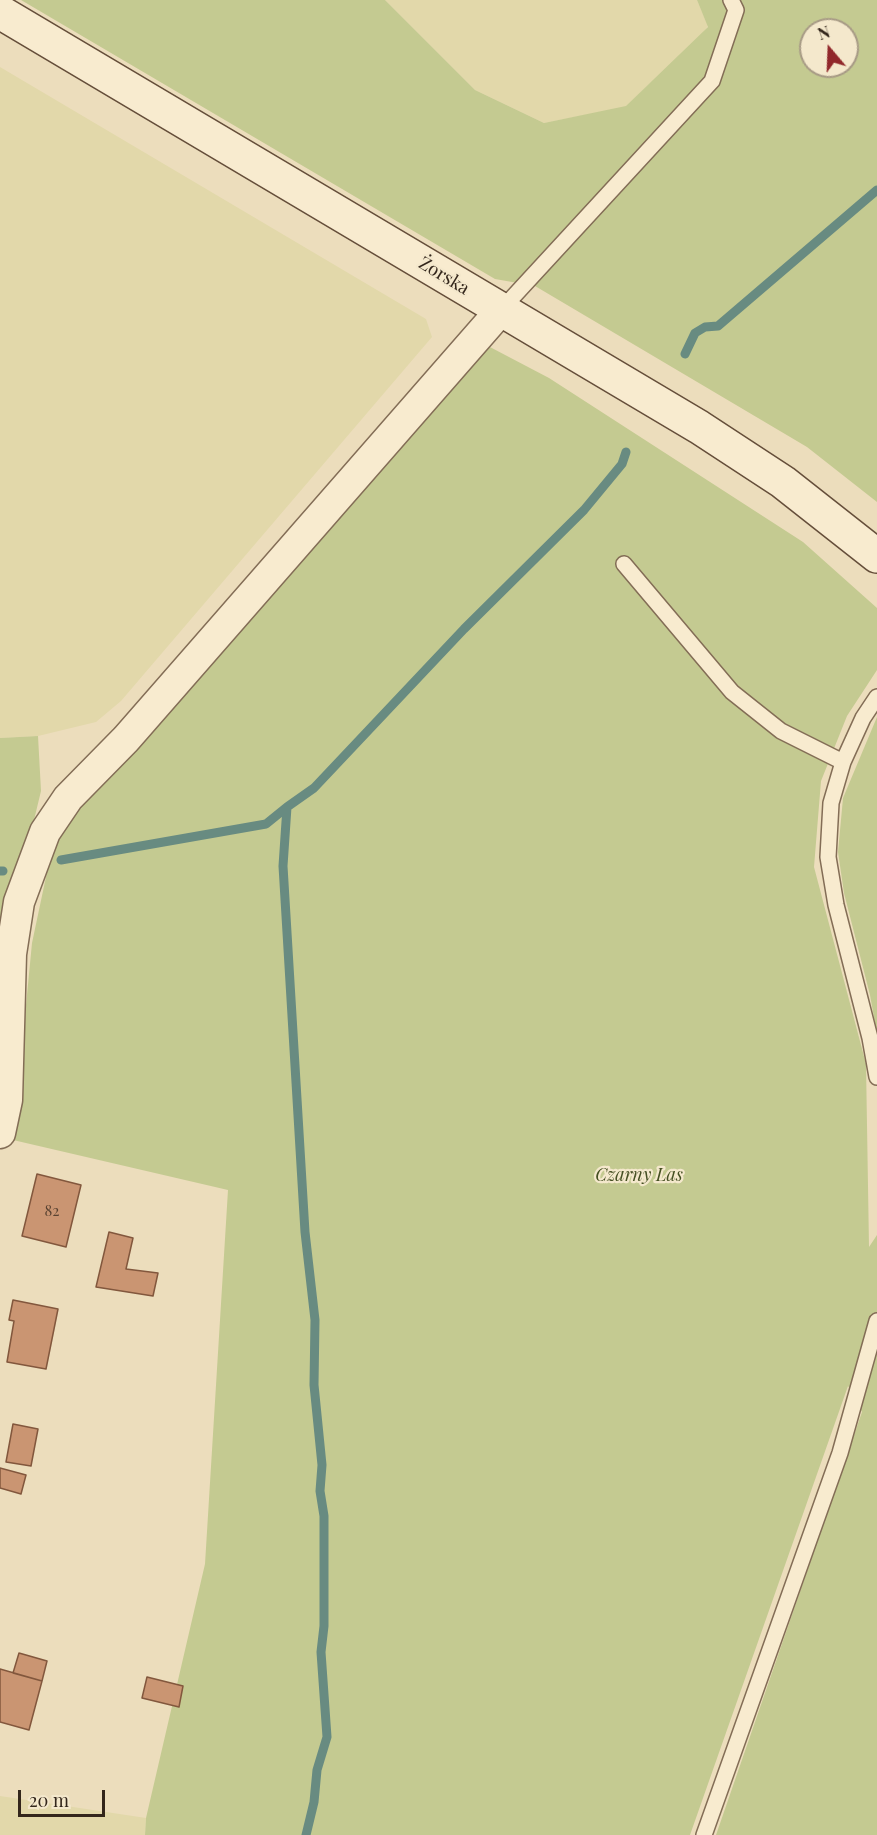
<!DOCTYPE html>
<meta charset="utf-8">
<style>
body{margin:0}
#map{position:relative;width:877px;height:1835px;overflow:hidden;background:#ecddbc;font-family:"Playfair Display",serif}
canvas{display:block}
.north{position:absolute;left:799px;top:18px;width:60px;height:60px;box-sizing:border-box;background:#f4e8cc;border:2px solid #a79a85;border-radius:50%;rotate:341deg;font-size:16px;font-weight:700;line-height:24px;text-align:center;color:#33261b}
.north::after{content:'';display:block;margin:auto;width:21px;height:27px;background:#91282b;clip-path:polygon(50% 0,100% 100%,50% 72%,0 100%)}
.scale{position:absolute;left:18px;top:1790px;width:87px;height:27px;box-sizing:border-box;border:3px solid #33261b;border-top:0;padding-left:8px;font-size:18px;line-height:21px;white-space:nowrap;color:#33261b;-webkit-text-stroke:4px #f4e8cc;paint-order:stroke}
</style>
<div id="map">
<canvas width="877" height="1835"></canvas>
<div class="north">N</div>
<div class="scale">20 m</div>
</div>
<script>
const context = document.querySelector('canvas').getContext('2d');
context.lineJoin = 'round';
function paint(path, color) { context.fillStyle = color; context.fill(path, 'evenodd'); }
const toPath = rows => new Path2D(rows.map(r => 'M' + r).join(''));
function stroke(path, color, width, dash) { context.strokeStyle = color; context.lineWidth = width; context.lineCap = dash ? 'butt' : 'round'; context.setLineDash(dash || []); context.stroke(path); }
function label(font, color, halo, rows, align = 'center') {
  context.font = font + ' "Playfair Display",serif'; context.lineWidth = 4.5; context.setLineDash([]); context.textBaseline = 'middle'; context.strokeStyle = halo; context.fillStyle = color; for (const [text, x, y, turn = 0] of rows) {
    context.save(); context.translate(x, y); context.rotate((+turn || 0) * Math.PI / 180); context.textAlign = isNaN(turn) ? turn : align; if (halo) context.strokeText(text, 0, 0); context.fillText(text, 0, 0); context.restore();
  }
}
paint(toPath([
 [385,0,697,0,708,26,679,66,650,83,626,107,544,123,475,90],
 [0,67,426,319,432,337,121,701,96,722,38,736,0,738],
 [0,1796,146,1818,145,1835,0,1835]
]), '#e2d8aa');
paint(toPath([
 [21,0,385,0,475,90,544,123,626,106,708,27,697,0,877,0,877,502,807,447,535,286,495,279],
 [811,30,847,30,847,66,811,66],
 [488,346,549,378,803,542,877,608,877,670,847,716,821,781,814,867,866,1064,869,1247,877,1235,877,1835,716,1835,862,1412,848,1386,690,1835,145,1835,146,1818,205,1564,228,1190,13,1140,32,943,54,839,76,809,179,702],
 [877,717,877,1034,870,995,844,893,838,852,843,798],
 [38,736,41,791,9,924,0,925,0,738]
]), '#c4ca91');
stroke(toPath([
 [685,354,695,333,705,327,718,326,877,190],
 [61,860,266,824,287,807],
 [0,871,3,871],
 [306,1835,314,1802,317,1770,327,1737,321,1652,324,1626,324,1516,320,1491,322,1465,314,1385,315,1320,305,1232,283,866,287,807,314,788,464,629,584,510,622,464,626,452]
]), '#688b81', 9);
const building = toPath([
 [37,1174,81,1185,66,1247,22,1236,37,1174],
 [109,1232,133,1238,126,1269,158,1273,153,1296,96,1287,109,1232],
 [13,1300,58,1309,46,1369,7,1362,14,1321,9,1320,13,1300],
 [13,1424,38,1429,31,1466,6,1462,13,1424],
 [0,1468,26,1475,21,1494,0,1488,0,1468],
 [19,1653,47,1661,42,1681,13,1673,19,1653],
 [0,1669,42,1681,29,1730,0,1722,0,1669],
 [147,1677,183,1686,179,1707,142,1698,147,1677]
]);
paint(building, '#ca9572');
stroke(building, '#82573d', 1.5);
const lane = toPath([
 [501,310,712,81,736,10,731,0],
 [624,564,732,692,781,731,843,762],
 [877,697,863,718,843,762,831,803,828,857,836,905,870,1038,877,1077],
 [704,1835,840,1453,877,1321]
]);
const street = toPath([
 [0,1133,7,1100,11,954,19,902,45,832,68,798,126,739,501,310]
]);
const secondary = toPath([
 [0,12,699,427,783,482,877,556]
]);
stroke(lane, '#836d56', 18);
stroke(street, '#836d56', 33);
stroke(secondary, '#654e3a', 36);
stroke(lane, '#f8ebcf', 15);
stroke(street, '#f8ebcf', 30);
stroke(secondary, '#f8ebcf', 33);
label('15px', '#594231', null, [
 ["82",52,1211]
]);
label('18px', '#33261b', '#f4e8cc', [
 ["Żorska",444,276,31]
]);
label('italic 18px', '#454f22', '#f4e8cc', [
 ["Czarny Las",639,1175]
]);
</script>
